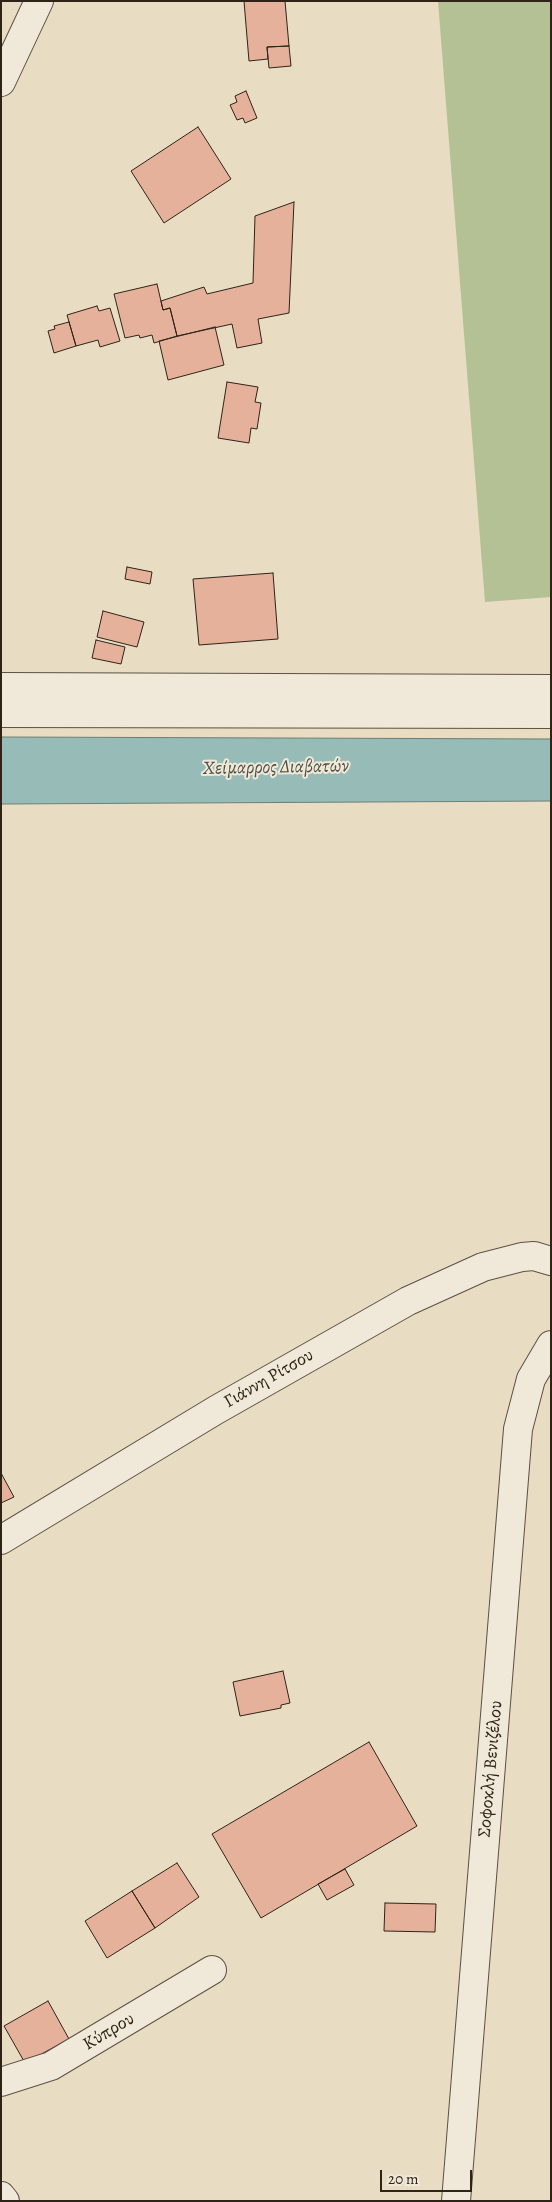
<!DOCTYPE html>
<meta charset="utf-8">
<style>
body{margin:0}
#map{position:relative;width:552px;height:2202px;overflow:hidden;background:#e8dcc3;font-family:Alegreya,serif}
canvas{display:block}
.frame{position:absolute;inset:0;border:2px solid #2f2318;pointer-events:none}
.scale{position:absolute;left:380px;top:2170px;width:92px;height:22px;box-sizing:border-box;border:2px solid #2f2318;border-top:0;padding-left:6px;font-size:15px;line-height:18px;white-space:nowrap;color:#2f2318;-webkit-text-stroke:4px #f0e8d8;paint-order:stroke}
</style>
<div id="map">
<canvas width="552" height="2202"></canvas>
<div class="frame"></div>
<div class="scale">20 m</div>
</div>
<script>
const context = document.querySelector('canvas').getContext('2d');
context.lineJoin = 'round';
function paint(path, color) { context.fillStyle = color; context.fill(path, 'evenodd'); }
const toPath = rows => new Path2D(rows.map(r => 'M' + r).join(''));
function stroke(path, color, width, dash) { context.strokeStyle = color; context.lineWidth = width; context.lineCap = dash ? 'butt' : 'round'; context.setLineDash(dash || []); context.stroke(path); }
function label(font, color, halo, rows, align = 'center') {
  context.font = font + ' Alegreya,serif'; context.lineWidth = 4; context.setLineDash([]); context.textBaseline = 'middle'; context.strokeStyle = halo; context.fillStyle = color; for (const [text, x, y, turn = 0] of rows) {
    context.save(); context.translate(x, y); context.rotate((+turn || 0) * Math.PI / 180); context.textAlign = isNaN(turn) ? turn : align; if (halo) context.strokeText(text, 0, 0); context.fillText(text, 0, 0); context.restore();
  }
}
paint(toPath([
 [438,1,551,1,551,597,485,602]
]), '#b4c195');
const water = toPath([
 [1,737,551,739,551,801,1,804,1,737]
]);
paint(water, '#97bbb6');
stroke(water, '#6d7e77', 1);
const building = toPath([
 [244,1,285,1,289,46,267,47,268,59,249,61,244,1],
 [289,46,291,66,269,68,267,47,289,46],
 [246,91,257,118,245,123,243,118,237,120,230,105,237,102,235,96,246,91],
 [198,127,231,179,164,223,131,171,198,127],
 [294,202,289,313,258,319,262,343,237,348,232,324,177,336,170,308,163,310,161,301,204,287,207,294,253,283,255,216,294,202],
 [157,284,163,310,170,308,177,336,154,343,152,335,140,338,139,335,125,338,114,294,157,284],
 [97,306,99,311,110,308,120,341,100,347,98,340,76,346,67,315,97,306],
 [69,322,76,346,54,353,48,331,55,329,54,326,69,322],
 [215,327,224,365,168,380,159,341,215,327],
 [227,382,258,387,255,402,261,403,257,429,251,428,249,443,218,438,227,382],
 [127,567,152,572,150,584,125,579,127,567],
 [273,573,278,639,199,645,193,579,273,573],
 [103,611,144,622,137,647,97,637,103,611],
 [96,640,125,647,121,664,92,658,96,640],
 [1,1473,14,1497,1,1503,1,1473],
 [283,1671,290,1703,281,1705,281,1708,240,1716,233,1682,283,1671],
 [369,1742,417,1826,261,1918,212,1834,369,1742],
 [177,1863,199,1897,155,1928,132,1891,177,1863],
 [345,1869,354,1885,327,1900,318,1884,345,1869],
 [132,1891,155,1928,107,1958,85,1921,132,1891],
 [385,1903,436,1904,435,1932,384,1931,385,1903],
 [48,2001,69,2039,25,2063,4,2026,48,2001]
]);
paint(building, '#e5b19b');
stroke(building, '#2f2318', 1);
const minor = toPath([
 [1,82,39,1],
 [1,687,551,689],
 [1,713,551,714],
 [1,1540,216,1410,408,1301,483,1267,522,1257,534,1256,551,1261],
 [1,2082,51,2066,212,1970],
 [1,2196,5,2201],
 [456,2201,518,1429,531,1379,551,1345]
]);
stroke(minor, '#5d5143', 30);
stroke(minor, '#f0e8d8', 28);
label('18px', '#2f2318', '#f0e8d8', [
 ["Γιάννη Ρίτσου",269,1379,-30],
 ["Σοφοκλή Βενιζέλου",491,1769,-85],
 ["Κύπρου",109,2032,-31]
]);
label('italic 19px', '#4e5147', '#f0e8d8', [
 ["Χείμαρρος Διαβατών",276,768,-1]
]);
</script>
